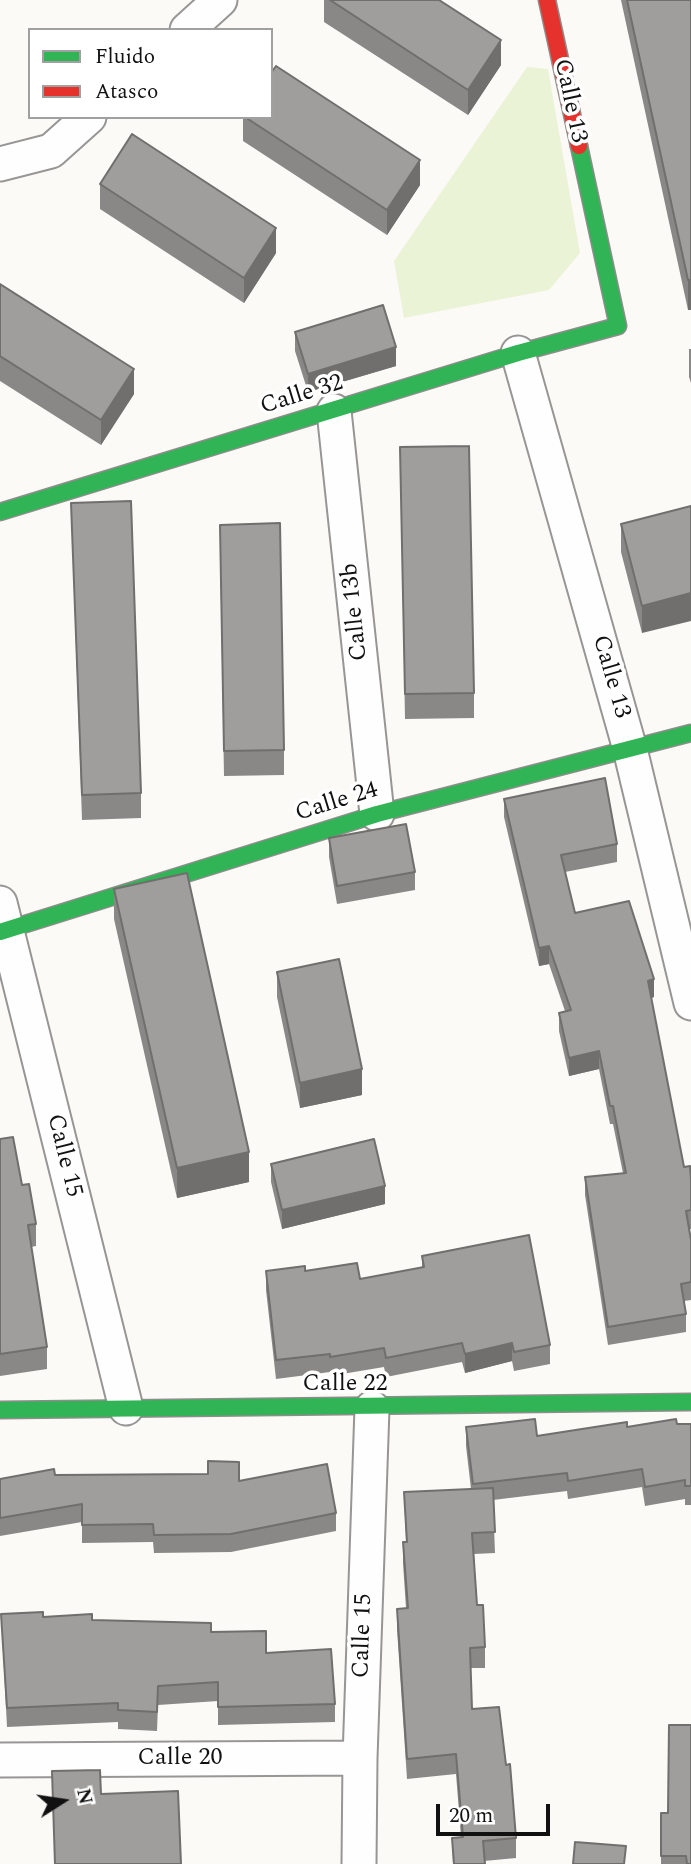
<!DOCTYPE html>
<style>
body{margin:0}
#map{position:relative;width:691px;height:1864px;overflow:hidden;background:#fcfaf7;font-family:Spectral,serif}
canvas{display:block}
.legend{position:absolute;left:28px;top:28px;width:245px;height:91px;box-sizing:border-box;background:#fff;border:2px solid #a0a0a0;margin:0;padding:9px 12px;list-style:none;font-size:21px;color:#111}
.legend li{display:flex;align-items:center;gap:14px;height:35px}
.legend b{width:35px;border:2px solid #a0a0a0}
.north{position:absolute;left:28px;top:1766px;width:70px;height:70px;-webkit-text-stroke:5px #fff;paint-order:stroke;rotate:78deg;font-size:19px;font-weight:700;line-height:28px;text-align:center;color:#111}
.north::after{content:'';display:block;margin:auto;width:24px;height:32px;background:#111;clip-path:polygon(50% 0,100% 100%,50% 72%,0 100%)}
.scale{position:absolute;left:436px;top:1804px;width:114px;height:32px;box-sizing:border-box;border:4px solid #111;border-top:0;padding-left:9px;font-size:21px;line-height:24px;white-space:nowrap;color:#111;-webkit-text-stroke:5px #fff;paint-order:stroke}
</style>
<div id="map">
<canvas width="691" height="1864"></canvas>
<ul class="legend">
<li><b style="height:9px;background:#30b455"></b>Fluido</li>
<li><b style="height:9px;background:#e5322d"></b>Atasco</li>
</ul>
<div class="north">N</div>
<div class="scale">20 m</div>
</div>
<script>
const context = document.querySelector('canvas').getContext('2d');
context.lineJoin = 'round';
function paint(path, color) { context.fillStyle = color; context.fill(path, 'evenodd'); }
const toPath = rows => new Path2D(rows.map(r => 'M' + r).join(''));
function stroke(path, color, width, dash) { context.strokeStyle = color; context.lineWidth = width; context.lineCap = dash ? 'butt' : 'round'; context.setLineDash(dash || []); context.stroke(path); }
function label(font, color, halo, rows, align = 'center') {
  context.font = font + ' Spectral,serif'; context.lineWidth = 7; context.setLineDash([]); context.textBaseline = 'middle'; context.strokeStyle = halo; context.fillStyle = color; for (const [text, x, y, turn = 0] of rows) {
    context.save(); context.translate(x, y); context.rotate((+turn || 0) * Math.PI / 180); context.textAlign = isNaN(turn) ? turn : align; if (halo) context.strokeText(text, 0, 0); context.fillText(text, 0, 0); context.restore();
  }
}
paint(toPath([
 [527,67,548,69,580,253,549,290,404,318,394,261]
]), '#eaf3d6');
const street = toPath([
 [187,30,220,0],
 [0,164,51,151,89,117],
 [518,353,630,749,691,1003],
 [334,411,377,814],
 [0,903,126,1408],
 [0,1760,360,1758],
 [359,1864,360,1758,372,1408]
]);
const fast = toPath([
 [0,512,518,353,618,326,579,146],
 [0,932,377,814,691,733],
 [0,1410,691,1402]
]);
const jam = toPath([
 [547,0,579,146]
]);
stroke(street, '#979695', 37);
stroke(fast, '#8d8d8b', 19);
stroke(jam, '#8d8d8b', 19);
stroke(street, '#fffefe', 33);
stroke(fast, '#30b455', 16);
stroke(jam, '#e5322d', 16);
paint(toPath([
 [324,0,439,0,501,65,468,115,324,22],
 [621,0,691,0,691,310,688,310],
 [243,117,271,117,420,185,387,235,243,141],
 [100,184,276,253,244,303,100,209],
 [0,284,134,394,101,445,0,381],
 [295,332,396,366,308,392,295,351],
 [689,349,691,349,691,383,689,377],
 [400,447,474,693,474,718,405,719],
 [71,503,141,793,141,818,82,820],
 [691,506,642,633,621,552,621,524],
 [220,550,284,750,284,775,224,776],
 [504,799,617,844,617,862,565,872,575,913,654,997,651,998,684,1167,691,1180,691,1229,689,1229,691,1240,691,1300,684,1301,686,1314,686,1332,608,1345,585,1195,585,1177,623,1173,613,1124,610,1124,599,1069,569,1076,559,1031,559,1013,565,1011,549,964,539,966,504,817],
 [329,838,415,872,415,890,337,904,329,857],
 [114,889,249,1182,177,1198,114,919],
 [277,972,362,1095,300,1108,277,997],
 [0,1139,22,1185,36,1224,36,1246,31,1247,47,1347,47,1369,0,1376],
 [271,1164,385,1204,282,1229,271,1182],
 [422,1256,550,1345,550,1364,514,1371,512,1361,465,1373,462,1362,386,1377,384,1367,330,1376,330,1372,276,1379,266,1290,266,1271,305,1271,360,1279,422,1267],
 [677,1424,691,1424,691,1505,685,1505,685,1499,645,1506,642,1487,568,1499,567,1491,493,1500,495,1553,474,1554,477,1605,485,1647,485,1668,470,1668,472,1709,506,1765,516,1838,516,1858,484,1861,485,1864,453,1864,452,1838,461,1837,456,1774,407,1779,397,1629,397,1609,406,1608,403,1563,403,1542,406,1542,404,1492,471,1489,466,1446,466,1427,537,1436,627,1427],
 [55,1475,239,1481,336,1513,336,1531,231,1552,154,1553,153,1542,82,1543,82,1522,0,1536,0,1479],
 [1,1614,92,1620,211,1632,266,1653,335,1704,335,1722,218,1725,218,1701,158,1705,157,1731,118,1729,118,1722,7,1727],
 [661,1813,691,1864,661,1864]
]), '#8a8886');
paint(toPath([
 [501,40,501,65,468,115,468,90],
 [420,160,420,185,387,235,387,210],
 [276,228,276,253,244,303,244,278],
 [688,280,691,280,691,310,688,310],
 [396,347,396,366,308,392,308,374],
 [134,369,134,394,101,445,101,420],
 [691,593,691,621,642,633,642,606],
 [549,946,549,964,539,966,539,948],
 [654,979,654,997,648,999,648,981],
 [599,1051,599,1069,569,1076,569,1058],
 [362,1069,362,1095,300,1108,300,1083],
 [249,1152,249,1182,177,1198,177,1168],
 [385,1186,385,1204,282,1229,282,1210],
 [512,1343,512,1361,465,1373,465,1354]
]), '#706f6d');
const building = toPath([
 [330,0,439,0,501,40,468,90,330,0],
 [627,0,691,0,691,280,688,280,627,0],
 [276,66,420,160,387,210,245,117,271,117,271,73,276,66],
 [132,134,276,228,244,278,100,184,132,134],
 [0,284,134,369,101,420,0,356,0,284],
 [383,305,396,347,308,374,295,332,383,305],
 [469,446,474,693,405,694,400,447,469,446],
 [131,501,141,793,82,795,71,503,131,501],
 [691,506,691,593,642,606,621,524,691,506],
 [280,523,284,750,224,751,220,525,280,523],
 [605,778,617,844,561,855,575,913,629,901,654,979,648,981,684,1167,690,1166,691,1180,691,1210,686,1211,691,1240,691,1282,681,1284,686,1314,608,1327,585,1177,626,1173,613,1106,610,1106,599,1051,569,1058,559,1013,571,1010,549,946,539,948,504,799,605,778],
 [406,824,415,872,337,886,329,838,406,824],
 [187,873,249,1152,177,1168,114,889,187,873],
 [339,959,362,1069,300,1083,277,972,339,959],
 [13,1137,22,1185,29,1184,36,1224,28,1225,47,1347,0,1354,0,1139,13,1137],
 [374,1139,385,1186,282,1210,271,1164,374,1139],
 [529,1235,550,1345,514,1352,512,1343,465,1354,462,1343,386,1358,384,1348,330,1357,330,1354,276,1360,266,1271,305,1266,305,1271,357,1263,360,1279,424,1267,422,1256,529,1235],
 [535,1419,537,1436,627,1422,627,1427,676,1419,677,1424,691,1424,691,1486,685,1486,685,1480,645,1487,642,1469,568,1481,567,1473,473,1484,466,1427,535,1419],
 [208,1461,239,1462,239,1481,327,1464,336,1513,231,1534,154,1535,153,1524,82,1525,82,1504,0,1518,0,1479,54,1469,55,1475,208,1474,208,1461],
 [493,1488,495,1532,472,1533,477,1605,483,1605,485,1647,470,1648,472,1709,499,1707,506,1765,510,1764,516,1838,483,1841,485,1864,454,1864,452,1838,463,1837,456,1754,407,1759,397,1609,408,1608,403,1542,407,1542,404,1492,493,1488],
 [43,1612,43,1617,92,1614,92,1620,211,1623,211,1632,266,1631,266,1653,331,1649,335,1704,218,1707,218,1682,158,1686,157,1712,118,1710,118,1703,7,1708,1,1614,43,1612],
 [669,1725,691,1725,691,1864,687,1864,686,1856,661,1856,661,1813,668,1813,669,1725],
 [100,1770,101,1794,178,1791,181,1864,55,1864,52,1771,100,1770],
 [575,1842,626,1846,624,1864,573,1864,575,1842]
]);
paint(building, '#a09e9c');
stroke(building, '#706f6d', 2);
label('24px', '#111', '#fff', [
 ["Calle 13",569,101,78],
 ["Calle 32",302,396,-17],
 ["Calle 13b",356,612,-96],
 ["Calle 13",610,677,74],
 ["Calle 24",337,803,-17],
 ["Calle 15",63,1156,76],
 ["Calle 22",345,1385],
 ["Calle 15",364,1636,-88],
 ["Calle 20",180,1759]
]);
</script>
